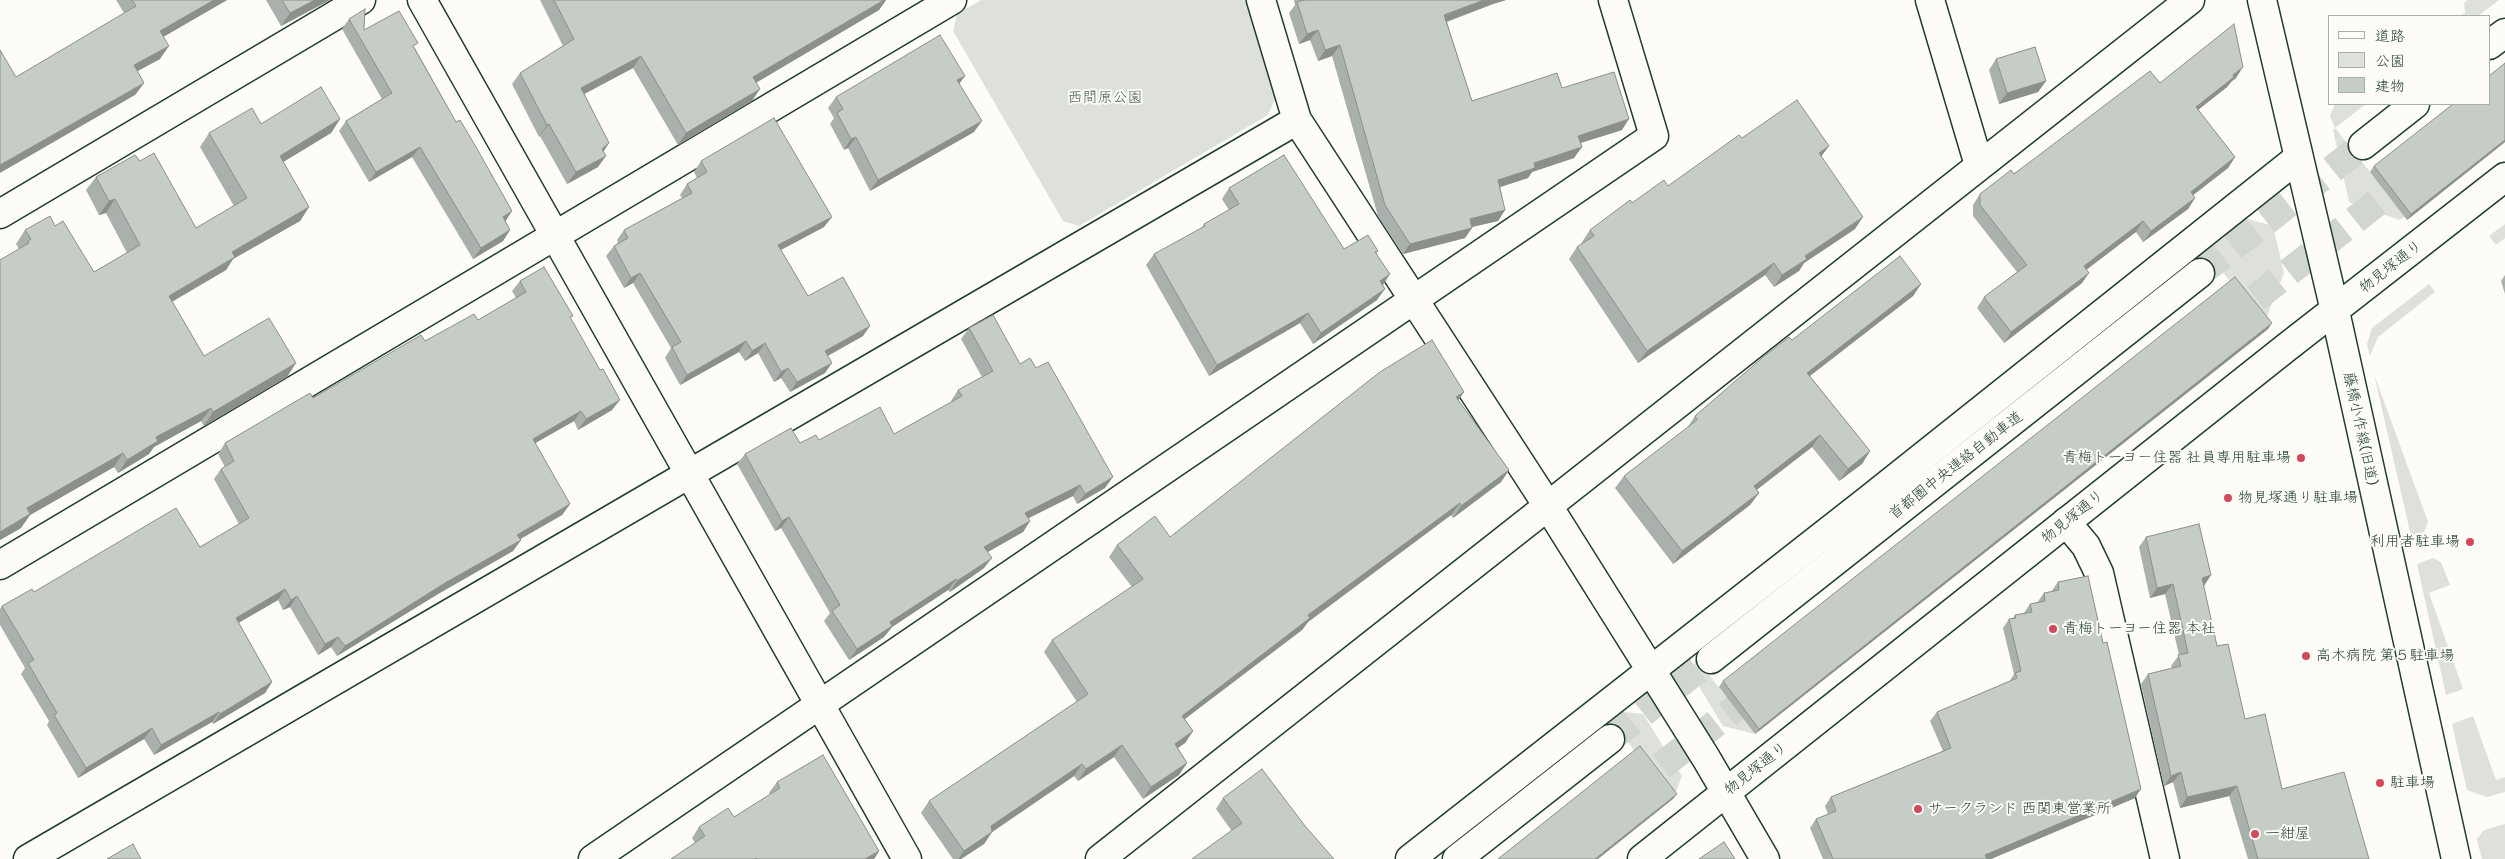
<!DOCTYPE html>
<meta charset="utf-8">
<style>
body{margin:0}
#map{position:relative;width:2505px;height:859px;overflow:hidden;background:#fdfcf7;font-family:"Patrick Hand","Klee One",sans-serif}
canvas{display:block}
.legend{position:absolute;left:2328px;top:15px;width:162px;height:90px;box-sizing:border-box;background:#fdfcf7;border:1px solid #a4b0a9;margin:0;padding:6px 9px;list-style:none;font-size:15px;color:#1f3d34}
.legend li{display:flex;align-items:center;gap:10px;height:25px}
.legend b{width:25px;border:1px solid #a4b0a9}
</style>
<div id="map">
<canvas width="2505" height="859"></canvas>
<ul class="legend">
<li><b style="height:6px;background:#fdfcf7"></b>道路</li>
<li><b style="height:14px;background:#dde0db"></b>公園</li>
<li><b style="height:14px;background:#c6cdc7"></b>建物</li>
</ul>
</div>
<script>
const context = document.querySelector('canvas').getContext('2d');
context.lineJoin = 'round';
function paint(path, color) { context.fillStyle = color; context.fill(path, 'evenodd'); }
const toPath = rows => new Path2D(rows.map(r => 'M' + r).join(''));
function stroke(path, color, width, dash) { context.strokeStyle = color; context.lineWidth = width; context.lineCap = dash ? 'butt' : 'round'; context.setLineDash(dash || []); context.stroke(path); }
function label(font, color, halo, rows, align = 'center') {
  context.font = font + ' "Patrick Hand","Klee One",sans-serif'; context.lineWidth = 4; context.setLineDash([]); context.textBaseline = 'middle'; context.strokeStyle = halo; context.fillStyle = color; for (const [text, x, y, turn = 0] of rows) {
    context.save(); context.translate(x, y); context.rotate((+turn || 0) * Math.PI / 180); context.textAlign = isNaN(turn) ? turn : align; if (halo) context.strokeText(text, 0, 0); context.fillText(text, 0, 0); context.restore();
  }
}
paint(toPath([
 [981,0,1246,0,1275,99,1268,115,1079,226,1063,221,953,31,957,14],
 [2468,0,2499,0,2478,16,2460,16,2465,13,2464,3],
 [2335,104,2366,104,2335,128,2405,216,2400,220,2349,202,2333,130,2335,128,2330,116],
 [2248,219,2273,226,2284,273,2264,324,2206,251],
 [2505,224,2505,238,2496,245,2489,236],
 [2429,284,2435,292,2378,337,2370,356,2367,344,2372,328],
 [2374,374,2428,522,2424,532,2411,536],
 [2433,558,2441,562,2450,585,2429,593,2463,689,2446,695,2417,564],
 [1696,658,1755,734,1723,726,1691,673],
 [1626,712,1643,714,1682,776,1673,799,1613,723],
 [2473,716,2496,780,2505,777,2505,792,2487,797,2467,790,2452,724],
 [2505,824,2505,859,2482,859,2477,839,2484,830]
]), '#dde0db');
stroke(toPath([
 [2200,273,2363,145],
 [2223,324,2417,171],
 [1610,739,1711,659],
 [1628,792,1765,685]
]), '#d1d6d0', 28, [28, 14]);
const minor = toPath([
 [1261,0,1297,120,1548,506,1706,758,1765,859],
 [1930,0,1979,165],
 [0,214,361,0],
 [2066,522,2086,546,2099,573,2165,859],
 [0,565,952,0],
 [28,859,1297,120],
 [593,859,1654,136,1613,0],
 [1100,859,2190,0],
 [1410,859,1867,501,2298,158]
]);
const tertiary = toPath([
 [422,0,907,859],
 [2262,0,2335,311,2456,859],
 [1642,859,2287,347,2505,177]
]);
const motorway = toPath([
 [2489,45,2505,33],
 [2363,145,2415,104],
 [1711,659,2200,273],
 [1457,859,1610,739]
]);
stroke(minor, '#1f3d34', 31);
stroke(tertiary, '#1f3d34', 31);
stroke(motorway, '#1f3d34', 31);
stroke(minor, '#fdfcf7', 28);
stroke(tertiary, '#fdfcf7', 28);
stroke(motorway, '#fdfcf7', 28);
paint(toPath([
 [116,0,227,0,163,37,160,59,137,71,144,83,135,95,124,13],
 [266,0,330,0,281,26],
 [540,0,886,0,879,10,756,83,752,101,678,145,633,68,584,94,609,143,604,151,598,167,567,184,540,136,539,137,512,84,520,73,563,46],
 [1294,0,1506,0,1493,4,1447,22,1472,101,1562,88,1622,130,1580,143,1574,158,1532,172,1528,178,1500,187,1505,210,1498,221,1472,227,1465,238,1403,254,1378,216,1332,56,1318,61,1310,40,1299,44,1289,13,1295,5],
 [349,19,364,30,415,48,456,122,512,211,505,221,510,230,503,241,473,259,412,157,369,182,339,131,346,121,382,99,342,29],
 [1996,59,2046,81,2038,92,1999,104,1989,70],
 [2236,78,2232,81,2227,87,2198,110,2235,157,2228,168,2193,195,2195,198,2188,209,2143,242,2136,232,2086,269,2082,283,2004,343,1977,308,1984,297,2017,272,1973,216,1973,205,1980,194,2160,83],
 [959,84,974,132,870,191,848,148,844,150,830,124,834,118,828,108,836,97],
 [340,119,331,133,283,162,309,207,300,221,233,259,226,270,172,302,204,356,287,377,204,426,201,421,154,447,149,454,118,473,114,467,30,515,21,528,0,540,0,260,19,249,16,244,25,230,55,226,94,272,127,253,106,213,99,215,86,190,96,177,196,228,234,206,200,147,209,133,261,124],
 [1742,138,1829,146,1821,156,1855,229,1804,263,1799,271,1774,287,1765,275,1638,363,1569,259,1577,247,1582,243,1582,242,1590,230,1632,203,1668,186],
 [2505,142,2407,220,2370,172,2374,166],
 [701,161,824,227,781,250,808,296,863,336,828,356,825,373,790,392,781,378,774,382,758,353,745,361,739,352,680,385,665,358,671,348,633,283,624,288,606,256,614,246,618,243,617,240,624,230,682,198,680,195,687,184,697,178,694,172],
 [1229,188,1344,249,1378,251,1376,254,1383,285,1377,300,1313,344,1300,323,1209,376,1146,265,1154,254,1201,229,1204,224,1229,210,1222,199],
 [2505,275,2505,294,2501,281],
 [520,281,571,319,612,410,578,430,574,421,535,443,570,504,562,515,520,539,521,540,513,551,438,594,337,656,331,647,318,655,290,607,283,610,278,600,238,623,272,682,265,693,213,724,212,722,154,755,144,739,78,778,47,725,49,721,21,674,25,668,0,625,0,609,2,606,34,592,200,547,239,524,214,479,221,469,225,467,218,454,225,443,425,341,478,320,516,298,512,291],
 [1921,284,1913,296,1810,376,1870,451,1862,464,1839,481,1812,447,1756,490,1759,493,1750,505,1673,564,1615,488,1624,476,1687,428,1695,416,1792,340],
 [969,328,1020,364,1105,488,1077,504,1073,496,1028,518,1030,521,1023,532,988,552,984,568,950,592,948,590,892,627,884,637,849,660,824,621,830,613,781,528,775,531,737,464,745,454,819,440,894,434,952,402,951,401,958,390,982,377,961,339],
 [2268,329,1755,734,1719,687,1723,681],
 [1458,401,1509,470,1501,482,1453,518,1451,515,1308,622,1302,630,1185,719,1193,731,1185,743,1177,748,1187,763,1179,775,1143,799,1114,757,1078,781,1074,776,992,832,984,844,961,859,953,859,921,813,929,801,1077,702,1044,652,1052,640,1132,587,1109,557,1117,545,1170,537],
 [2146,537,2203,586,2217,646,2245,719,2282,789,2369,859,2248,859,2229,796,2180,808,2173,782,2164,786,2141,684,2148,674,2172,668,2171,666,2179,655,2165,594,2150,598,2139,547],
 [2058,582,2135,798,1991,859,1823,859,1810,828,1816,819,1828,814,1825,806,1831,797,1943,751,1930,721,1937,712,2009,682,2014,674,2003,628,2009,619,2013,618,2015,615,2024,613,2030,604,2037,603,2044,593,2051,592],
 [777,782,879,851,874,859,671,859,695,843,692,838,699,827,734,817,770,795,769,793],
 [1223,798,1305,826,1231,830,1216,809]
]), '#aab0ab');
paint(toPath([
 [214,0,227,0,151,44,160,31],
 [315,0,330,0,281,26,290,13],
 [884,0,886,0,879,10,745,89,753,77],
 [1484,0,1506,0,1493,4,1437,25,1444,15],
 [1318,30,1310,40,1299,44,1307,34],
 [1340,45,1332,56,1318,61,1325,50],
 [169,46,160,59,125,78,134,65],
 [641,56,633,68,573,100,581,88],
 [2243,67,2236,78,2232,81,2227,87,2189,117,2196,107,2233,75],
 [965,76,957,87,957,80],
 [2046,81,2038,92,1999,104,2007,93],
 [144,83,135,95,0,173,0,165],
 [760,89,752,101,678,145,686,133],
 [340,119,331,133,270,170,280,156],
 [1629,119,1622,130,1571,146,1578,136],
 [982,121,974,132,870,191,878,180],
 [549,124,540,136,539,137,547,125],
 [856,137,848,148,844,150,851,139],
 [2505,140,2505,142,2407,220,2411,214],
 [609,143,601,155,602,149],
 [1829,146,1820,158,1819,153],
 [420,147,412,157,369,182,376,172],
 [1582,147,1574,158,1532,172,1528,178,1491,190,1498,180,1534,163],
 [606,156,598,167,567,184,576,172],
 [2235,157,2228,168,2183,203,2191,192],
 [2195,198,2188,209,2143,242,2151,231],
 [115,199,106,213,99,215,109,201],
 [309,207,300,221,233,259,226,270,159,309,169,296,232,252],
 [1505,210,1498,221,1463,229,1470,219],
 [512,211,505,222,503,217],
 [832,217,824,227,771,255,778,245],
 [1863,217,1855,229,1804,263,1799,271,1774,287,1782,275,1805,256],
 [2143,221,2136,232,2077,277,2084,266],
 [1472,228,1465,238,1403,254,1410,244],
 [510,230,503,241,473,259,481,248],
 [1774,263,1765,275,1638,363,1647,351],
 [640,273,633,283,624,288,631,278],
 [2089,273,2082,283,2004,343,2011,332],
 [1390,274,1383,285,1373,292,1380,281],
 [1921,284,1913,296,1798,385,1807,373],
 [1385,289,1377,300,1313,344,1321,333],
 [1308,313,1300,323,1209,376,1217,365],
 [2272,323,2268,329,1755,734,1759,729],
 [870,326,863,336,818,361,825,351],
 [746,341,739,352,680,385,687,375],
 [765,343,758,353,745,361,752,351],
 [296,363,287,377,204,426,213,412],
 [832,363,825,373,790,392,797,382],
 [788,368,781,378,774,382,781,372],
 [1464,392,1456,404,1456,397],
 [620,400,612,410,578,430,586,419],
 [211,408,201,421,154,447,149,454,118,473,127,460,156,437],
 [581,411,574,421,525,449,533,439],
 [1820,435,1812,447,1745,499,1754,486],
 [1870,451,1862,464,1839,481,1848,469],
 [123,453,114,467,30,515,21,528,0,540,0,532,27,508],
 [1509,470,1501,482,1453,518,1461,506],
 [1113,477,1105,488,1077,504,1085,494],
 [1080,485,1073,496,1017,524,1025,513],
 [1759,493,1750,505,1673,564,1682,551],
 [1460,503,1451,515,1308,622,1302,630,1174,727,1182,716,1308,615],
 [570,504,562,515,510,545,517,535],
 [789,517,781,528,775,531,782,521],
 [1030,521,1023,532,977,558,984,547],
 [521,540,513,551,438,594,337,656,345,646,445,583],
 [992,558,984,568,950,592,957,581],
 [2211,575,2204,586,2202,578],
 [956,579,948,590,892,627,884,637,849,660,857,649,890,622],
 [2173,584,2165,594,2150,598,2157,588],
 [285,589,278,600,228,629,236,618],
 [297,596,290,607,283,610,291,600],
 [338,637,331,647,318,655,325,644],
 [272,682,265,693,213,724,220,714],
 [219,712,212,722,154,755,161,745],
 [152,728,144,739,78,778,86,768],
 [1193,731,1185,743,1167,756,1175,744],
 [1122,745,1114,757,1078,781,1086,769],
 [1187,763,1179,775,1143,799,1151,787],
 [1082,764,1074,776,992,832,984,844,961,859,958,859,964,851,991,826],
 [2181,772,2173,782,2164,786,2171,776],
 [2237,786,2229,796,2180,808,2187,797],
 [2141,789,2135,798,1991,859,1982,859,1985,855],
 [1677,794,1673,799,1598,859,1595,859],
 [879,851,874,859,865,859]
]), '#8b908b');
const building = toPath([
 [132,0,214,0,160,31,169,46,134,65,144,83,0,165,0,50,16,77,136,6,132,0],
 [282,0,315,0,290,13,282,0],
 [554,0,884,0,753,77,760,89,686,133,641,56,581,88,609,143,602,149,606,156,576,172,549,124,547,125,520,73,574,39,554,0],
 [1304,0,1484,0,1444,15,1472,101,1557,73,1562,88,1614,72,1629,119,1578,136,1582,147,1534,163,1535,168,1498,180,1505,210,1470,219,1472,228,1410,244,1385,205,1340,45,1325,50,1318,30,1307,34,1297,2,1304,0],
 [365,9,364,30,399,11,418,43,413,46,456,122,460,120,476,147,512,211,503,217,510,230,481,248,420,147,376,172,346,121,392,93,349,19,365,9],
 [2234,24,2243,67,2233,75,2234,77,2196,107,2235,157,2191,192,2195,198,2151,231,2143,221,2084,266,2089,273,2011,332,1984,297,2027,265,1980,205,1980,194,2011,170,2014,174,2150,71,2160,83,2234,24],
 [940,35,965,76,957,80,982,121,878,180,856,137,851,139,837,113,843,109,836,97,940,35],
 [2035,47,2046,81,2007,93,1996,59,2035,47],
 [2505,63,2505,140,2411,214,2374,166,2453,104,2489,104,2489,76,2505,63],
 [321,87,340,119,280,156,309,207,232,252,235,257,169,296,204,356,269,318,296,363,213,412,211,408,156,437,158,441,127,460,123,453,27,508,30,514,0,532,0,260,29,243,28,241,31,239,25,230,50,216,55,226,63,221,94,272,140,245,115,199,109,201,96,177,135,155,140,161,154,153,196,228,247,198,209,133,252,108,261,124,321,87],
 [1797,100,1829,146,1819,153,1863,217,1805,256,1807,259,1782,275,1774,263,1647,351,1577,247,1594,236,1590,230,1630,200,1632,203,1664,180,1668,186,1739,135,1742,138,1797,100],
 [774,118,832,217,778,245,808,296,843,277,870,326,825,351,832,363,797,382,788,368,781,372,765,343,752,351,746,341,687,375,672,347,681,342,640,273,631,278,614,246,628,238,624,230,692,193,687,184,707,172,701,161,774,118],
 [1284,155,1344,249,1368,235,1378,251,1375,252,1390,274,1380,281,1385,289,1321,333,1308,313,1217,365,1154,254,1205,226,1204,224,1239,204,1229,188,1284,155],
 [1900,256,1921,284,1807,373,1870,451,1848,469,1820,435,1754,486,1759,493,1682,551,1624,476,1697,420,1695,416,1762,358,1789,337,1792,340,1900,256],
 [544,267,573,316,570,317,600,370,603,369,620,400,586,419,581,411,533,439,570,504,517,535,521,540,445,583,345,646,338,637,325,644,297,596,291,600,285,589,236,618,272,682,220,714,219,712,161,745,152,728,86,768,54,715,57,713,28,663,34,660,2,606,32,589,34,592,176,508,200,547,249,518,221,469,234,461,225,443,310,393,313,398,421,335,425,341,474,314,478,320,526,292,520,281,544,267],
 [2235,277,2272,323,1759,729,1723,681,2235,277],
 [993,315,1020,364,1030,358,1036,368,1048,362,1113,477,1085,494,1080,485,1025,513,1030,521,984,547,992,558,957,581,956,579,890,622,892,626,857,649,832,611,840,605,789,517,782,521,745,454,791,428,800,443,816,435,819,440,880,407,894,434,962,396,958,390,993,371,969,328,993,315],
 [1432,340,1464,392,1456,397,1509,470,1461,506,1460,503,1308,615,1310,618,1182,716,1193,731,1175,744,1187,763,1151,787,1122,745,1086,769,1082,764,991,826,992,832,964,851,929,801,1088,694,1052,640,1143,579,1117,545,1155,516,1170,537,1380,372,1432,340],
 [2199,524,2211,575,2202,578,2217,646,2228,644,2245,719,2265,714,2282,789,2344,772,2369,859,2258,859,2237,786,2187,797,2181,772,2171,776,2148,674,2181,666,2178,655,2188,653,2173,584,2157,588,2146,537,2199,524],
 [2088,576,2103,643,2107,642,2141,789,1985,855,1987,859,1833,859,1816,819,1836,811,1831,797,1951,748,1937,712,2017,678,2015,673,2021,671,2009,619,2016,618,2015,615,2032,612,2030,604,2045,601,2044,593,2059,590,2058,582,2088,576],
 [1640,746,1677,794,1595,859,1498,859,1640,746],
 [823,755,879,851,865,859,757,859,756,858,755,859,671,859,705,836,699,827,728,808,734,817,780,788,777,782,823,755],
 [1262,769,1305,826,1334,859,1192,859,1242,823,1223,798,1262,769],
 [1724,842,1735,859,1699,859,1724,842],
 [133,844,141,859,107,859,133,844]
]);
paint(building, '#c6cdc7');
stroke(building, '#8b908b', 1);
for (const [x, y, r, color] of [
 [2301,458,5,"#d1495b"],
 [2228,498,5,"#d1495b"],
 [2470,542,5,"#d1495b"],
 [2053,629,5,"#d1495b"],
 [2306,656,5,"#d1495b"],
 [2380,783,5,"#d1495b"],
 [1918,809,5,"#d1495b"],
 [2255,834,5,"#d1495b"]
]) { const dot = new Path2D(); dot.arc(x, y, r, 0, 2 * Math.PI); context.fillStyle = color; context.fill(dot); stroke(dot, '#fdfcf7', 2); }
label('15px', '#455e55', '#fdfcf7', [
 ["西間原公園",1105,98]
]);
label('15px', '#1f3d34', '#fdfcf7', [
 ["物見塚通り",2391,267,-38],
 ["藤橋小作線(旧道)",2360,429,78],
 ["首都圏中央連絡自動車道",1956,466,-38],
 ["物見塚通り",2073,517,-39],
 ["物見塚通り",1756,769,-38]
]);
label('15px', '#1f3d34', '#fdfcf7', [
 ["青梅トーヨ－住器 社員専用駐車場",2291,458,"right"],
 ["物見塚通り駐車場",2238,498],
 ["利用者駐車場",2460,542,"right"],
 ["青梅トーヨー住器 本社",2063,629],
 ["高木病院 第５駐車場",2316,656],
 ["駐車場",2390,783],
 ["サークランド 西関東営業所",1928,809],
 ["一紺屋",2265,834]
], 'left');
</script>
